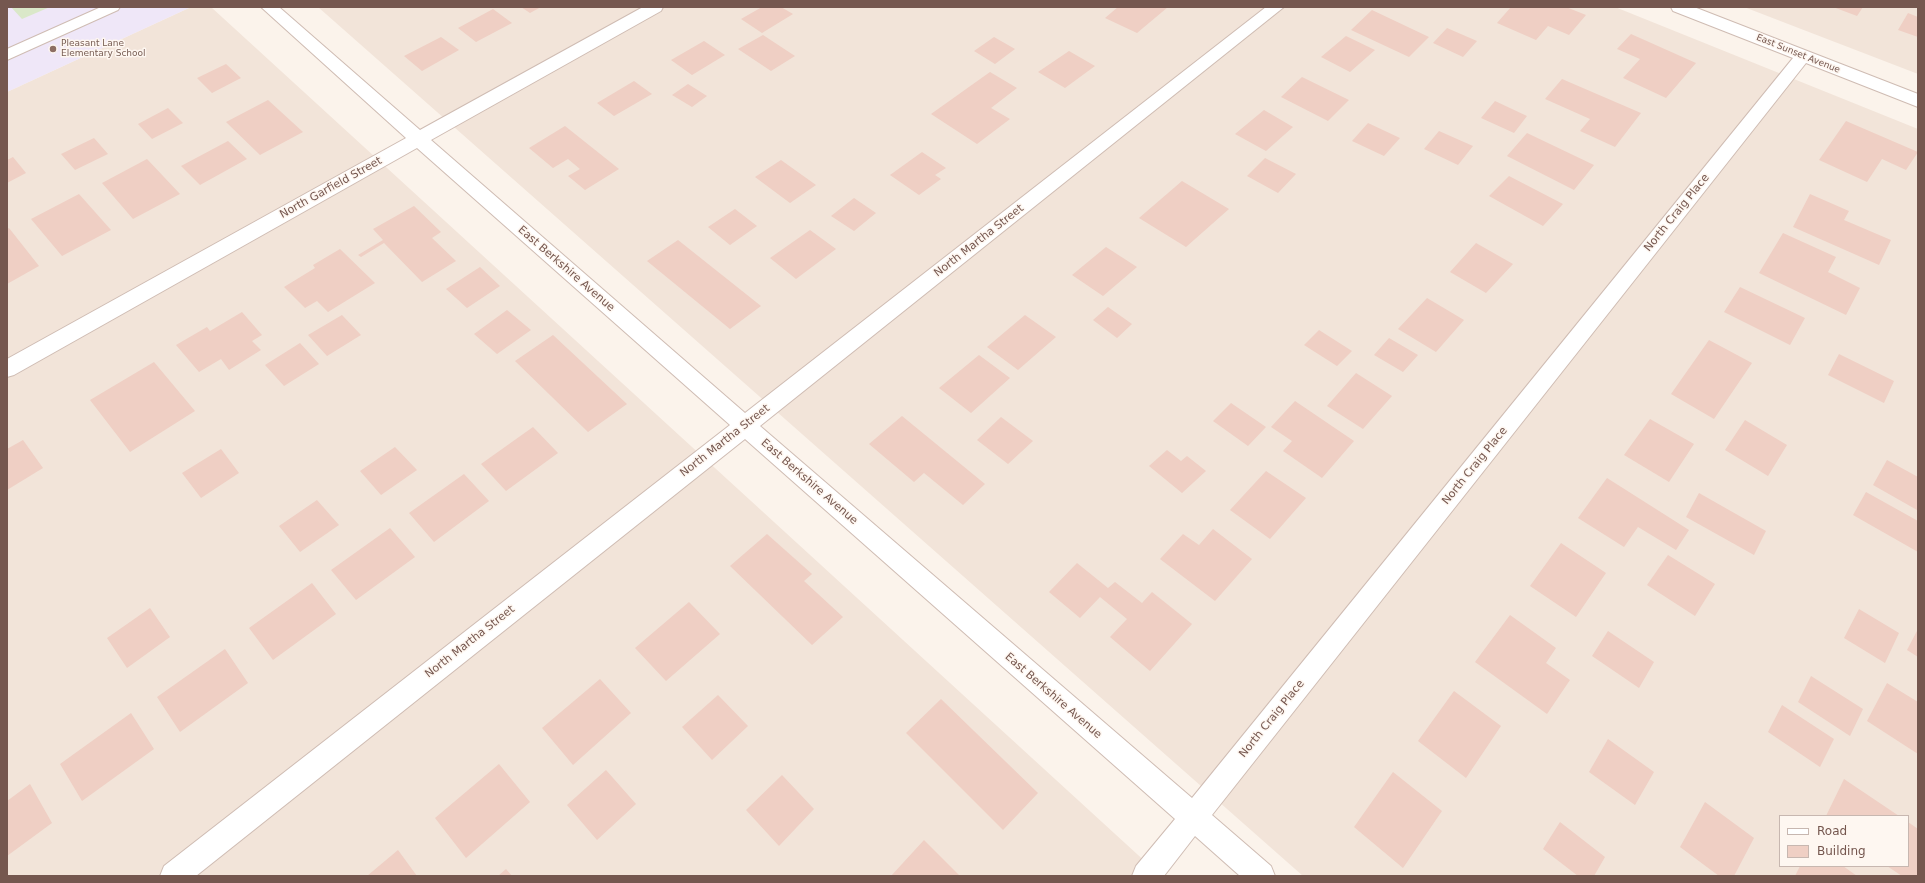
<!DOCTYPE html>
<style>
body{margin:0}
#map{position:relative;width:1925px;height:883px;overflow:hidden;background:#fbf3eb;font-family:"DejaVu Sans",sans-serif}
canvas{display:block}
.frame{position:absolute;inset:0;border:8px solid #75574f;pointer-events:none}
.legend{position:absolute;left:1779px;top:815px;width:130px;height:52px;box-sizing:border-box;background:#fef7f1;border:1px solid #c7b7b0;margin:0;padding:5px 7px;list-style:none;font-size:12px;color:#75574f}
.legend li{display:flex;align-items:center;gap:8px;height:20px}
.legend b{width:20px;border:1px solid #c7b7b0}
</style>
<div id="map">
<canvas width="1925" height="883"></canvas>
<div class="frame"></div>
<ul class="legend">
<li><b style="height:5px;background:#fff"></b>Road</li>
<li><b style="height:11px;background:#efcfc4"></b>Building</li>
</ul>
</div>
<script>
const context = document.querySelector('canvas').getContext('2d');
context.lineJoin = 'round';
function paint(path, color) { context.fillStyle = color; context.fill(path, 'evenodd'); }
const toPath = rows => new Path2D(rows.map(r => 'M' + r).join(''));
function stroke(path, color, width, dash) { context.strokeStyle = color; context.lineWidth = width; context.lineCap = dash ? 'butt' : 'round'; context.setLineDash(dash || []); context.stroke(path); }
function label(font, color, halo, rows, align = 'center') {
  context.font = font + ' "DejaVu Sans",sans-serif'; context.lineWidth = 3; context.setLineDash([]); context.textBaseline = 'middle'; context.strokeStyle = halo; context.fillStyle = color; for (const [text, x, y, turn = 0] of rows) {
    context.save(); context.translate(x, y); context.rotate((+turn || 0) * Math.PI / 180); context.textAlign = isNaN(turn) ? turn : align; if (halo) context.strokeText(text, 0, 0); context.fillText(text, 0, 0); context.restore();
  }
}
paint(toPath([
 [191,7,211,7,1161,876,7,876,7,92],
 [318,7,1615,7,1918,129,1918,876,1303,876],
 [1780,816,1908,816,1908,866,1780,866],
 [1744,7,1918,7,1918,74]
]), '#f2e4d9');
paint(toPath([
 [7,7,191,7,7,92]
]), '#efe7f8');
paint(toPath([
 [11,7,50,7,22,19]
]), '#dae8c9');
paint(toPath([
 [521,7,541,7,530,13],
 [762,7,781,7,793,14,762,33,741,19],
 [1118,7,1168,7,1137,33,1105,18],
 [1511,7,1566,7,1586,15,1569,35,1548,26,1536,40,1497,23],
 [1833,7,1863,7,1857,16],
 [493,9,512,23,476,42,458,28],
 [1372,10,1429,37,1409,57,1351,30],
 [1908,13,1918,17,1918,37,1898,30],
 [1447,28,1477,41,1463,57,1433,43],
 [1631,34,1696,63,1666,98,1623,78,1640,59,1617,49],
 [763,35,795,56,771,71,738,49],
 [1346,36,1375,50,1350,72,1321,57],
 [441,37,459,50,422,71,404,56],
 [994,37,1015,49,995,64,974,51],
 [704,41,725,55,692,75,671,60],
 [1069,51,1095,66,1065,88,1038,72],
 [226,64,241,78,212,93,197,78],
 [990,72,1017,88,991,108,1010,119,977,144,931,114],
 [1302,77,1349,100,1328,121,1281,97],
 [1562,79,1641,113,1615,147,1580,131,1590,119,1545,99],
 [634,81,652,94,614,116,597,103],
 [688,84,707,96,692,107,672,95],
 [268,100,303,132,260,155,226,122],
 [1495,101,1527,116,1514,133,1481,118],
 [168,108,183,123,152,139,138,124],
 [1264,110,1293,127,1266,151,1235,134],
 [1846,121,1918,152,1906,170,1882,159,1867,182,1819,160],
 [1368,123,1400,138,1384,156,1352,141],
 [565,126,619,169,585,190,568,176,580,169,568,159,553,168,529,148],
 [1439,131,1473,146,1458,165,1424,149],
 [1527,133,1594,165,1574,190,1507,156],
 [94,138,108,154,75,170,61,154],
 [228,141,247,159,200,185,181,166],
 [922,152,946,168,935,175,941,179,919,195,890,175],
 [13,157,26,173,7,183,7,160],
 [1265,158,1296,174,1278,193,1247,176],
 [147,159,180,194,133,219,102,183],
 [781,160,816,185,790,203,755,177],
 [1509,176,1563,204,1543,226,1489,196],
 [1182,181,1229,209,1186,247,1139,218],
 [79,194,111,230,62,256,31,219],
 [1810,194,1849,211,1844,220,1891,240,1879,265,1793,227],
 [854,198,876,213,854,231,831,216],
 [414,206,441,232,432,238,456,261,422,282,384,243,361,257,358,255,383,240,373,229],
 [735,209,757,226,730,245,708,227],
 [9,228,39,266,7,284,7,229],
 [810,230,836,249,796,279,770,258],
 [1783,233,1836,257,1828,272,1860,288,1846,315,1759,273],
 [678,240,761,306,730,329,647,261],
 [1476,243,1513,264,1486,293,1450,272],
 [1106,247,1137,267,1103,296,1072,275],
 [340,249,375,283,328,312,317,301,305,308,284,287,315,268,313,265],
 [480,267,500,286,467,308,446,289],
 [1740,287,1805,318,1790,345,1724,312],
 [1427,298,1464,320,1436,352,1398,329],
 [1108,307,1132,324,1117,338,1093,320],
 [507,310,531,330,497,354,474,334],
 [242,312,262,335,252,341,261,350,229,370,221,359,199,372,176,345,207,327,210,331],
 [342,315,361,335,327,356,308,335],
 [1025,315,1056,337,1018,370,987,347],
 [1319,330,1352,351,1337,366,1304,345],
 [553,335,627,404,588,432,515,361],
 [1389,338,1418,355,1403,372,1374,355],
 [1709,340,1752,363,1714,419,1671,394],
 [300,343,319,364,284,386,265,365],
 [1839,354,1894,381,1884,403,1828,375],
 [979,355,1010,378,971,413,939,388],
 [154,362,195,411,130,452,90,400],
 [1356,373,1392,396,1363,429,1327,406],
 [1295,401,1354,441,1322,478,1283,451,1292,441,1271,427],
 [1231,403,1266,427,1248,446,1213,421],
 [902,416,985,484,963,505,924,473,914,482,869,444],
 [1001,417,1033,441,1008,464,977,440],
 [1650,419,1694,444,1669,482,1624,455],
 [1745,420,1787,445,1768,476,1725,450],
 [533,427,558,453,506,491,481,464],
 [23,440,43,468,7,490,7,449],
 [395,447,417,470,381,495,360,471],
 [221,449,239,473,201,498,182,473],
 [1167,450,1181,461,1187,456,1206,471,1182,493,1149,466],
 [1887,460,1918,477,1917,510,1873,485],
 [1266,471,1306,498,1270,539,1230,510],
 [464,474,489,501,434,542,409,513],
 [1607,478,1689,530,1676,550,1638,527,1624,547,1578,518],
 [1866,492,1918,521,1918,552,1853,515],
 [1699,493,1766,531,1754,555,1686,517],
 [317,500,339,525,300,552,279,526],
 [390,528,415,557,356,600,331,570],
 [1213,529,1252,559,1215,601,1160,559,1183,534,1199,545],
 [767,534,812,574,804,581,843,617,812,645,730,566],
 [1561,543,1606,573,1576,617,1530,586],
 [1668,555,1715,584,1695,616,1647,585],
 [1077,563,1108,588,1115,582,1142,603,1152,592,1192,624,1150,671,1110,637,1127,619,1100,597,1080,618,1049,592],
 [312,583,336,614,273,660,249,628],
 [689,602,720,634,666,681,635,648],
 [150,608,170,637,127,668,107,638],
 [1859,609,1899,633,1885,663,1844,638],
 [1510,615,1556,648,1546,663,1570,680,1547,714,1475,662],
 [1918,629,1918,657,1907,650],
 [1608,631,1654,662,1639,688,1592,656],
 [225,649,248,683,180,732,157,697],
 [1811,676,1863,709,1850,736,1798,702],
 [600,679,631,713,573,765,542,728],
 [1887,683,1918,702,1918,754,1867,721],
 [1454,691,1501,726,1466,778,1418,741],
 [718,695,748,726,712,760,682,727],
 [941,699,1038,793,1003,830,906,733],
 [1782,705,1834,739,1820,767,1768,732],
 [131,713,154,749,82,801,60,764],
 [1608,739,1654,772,1635,805,1589,772],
 [499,764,530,802,466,858,435,818],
 [606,770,636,804,597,840,567,805],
 [1393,772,1442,811,1403,868,1354,827],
 [782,775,814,809,779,846,746,810],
 [1844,779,1899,816,1826,816],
 [30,784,52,823,7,856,7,801],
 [1705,802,1754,838,1734,876,1719,876,1680,847],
 [1560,822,1605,857,1594,876,1578,876,1543,849],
 [1908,822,1918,829,1918,876,1902,876,1887,866,1908,866],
 [924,840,960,876,891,876],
 [398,850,417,876,367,876],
 [1800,866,1843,866,1857,876,1795,876],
 [506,869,512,876,498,876]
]), '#efcfc4');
const lane = toPath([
 [101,7,120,7,118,10,7,60,7,49,101,7]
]);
const street = toPath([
 [261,7,279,7,420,130,643,7,663,7,661,11,431,140,745,413,1266,7,1284,7,760,426,1192,798,1793,58,1673,11,1671,7,1694,7,1918,94,1918,107,1806,63,1212,815,1271,866,1275,876,1240,876,1195,836,1164,876,1132,876,1136,866,1175,819,745,439,196,876,160,876,164,866,730,425,417,148,14,375,7,377,7,359,406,138,261,7]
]);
stroke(lane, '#cfbcb3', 2);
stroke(street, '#cfbcb3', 2);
paint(lane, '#fff');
paint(street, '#fff');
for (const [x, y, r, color] of [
 [53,49,4,"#8d6e63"]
]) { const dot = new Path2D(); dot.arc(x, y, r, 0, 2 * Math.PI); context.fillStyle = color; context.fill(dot); stroke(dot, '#fef7f1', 1.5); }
label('9px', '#785e54', '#fef7f1', [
 ["Pleasant Lane",61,44],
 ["Elementary School",61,54]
], 'left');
label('9px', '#75574f', '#fef7f1', [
 ["East Sunset Avenue",1798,54,22]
]);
label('11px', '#75574f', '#fef7f1', [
 ["North Garfield Street",331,188,-29],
 ["North Craig Place",1677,213,-51],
 ["North Martha Street",979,241,-38],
 ["East Berkshire Avenue",566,269,41],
 ["North Martha Street",725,441,-38],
 ["North Craig Place",1475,466,-51],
 ["East Berkshire Avenue",809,482,41],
 ["North Martha Street",470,642,-38],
 ["East Berkshire Avenue",1053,696,41],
 ["North Craig Place",1272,719,-51]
]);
</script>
